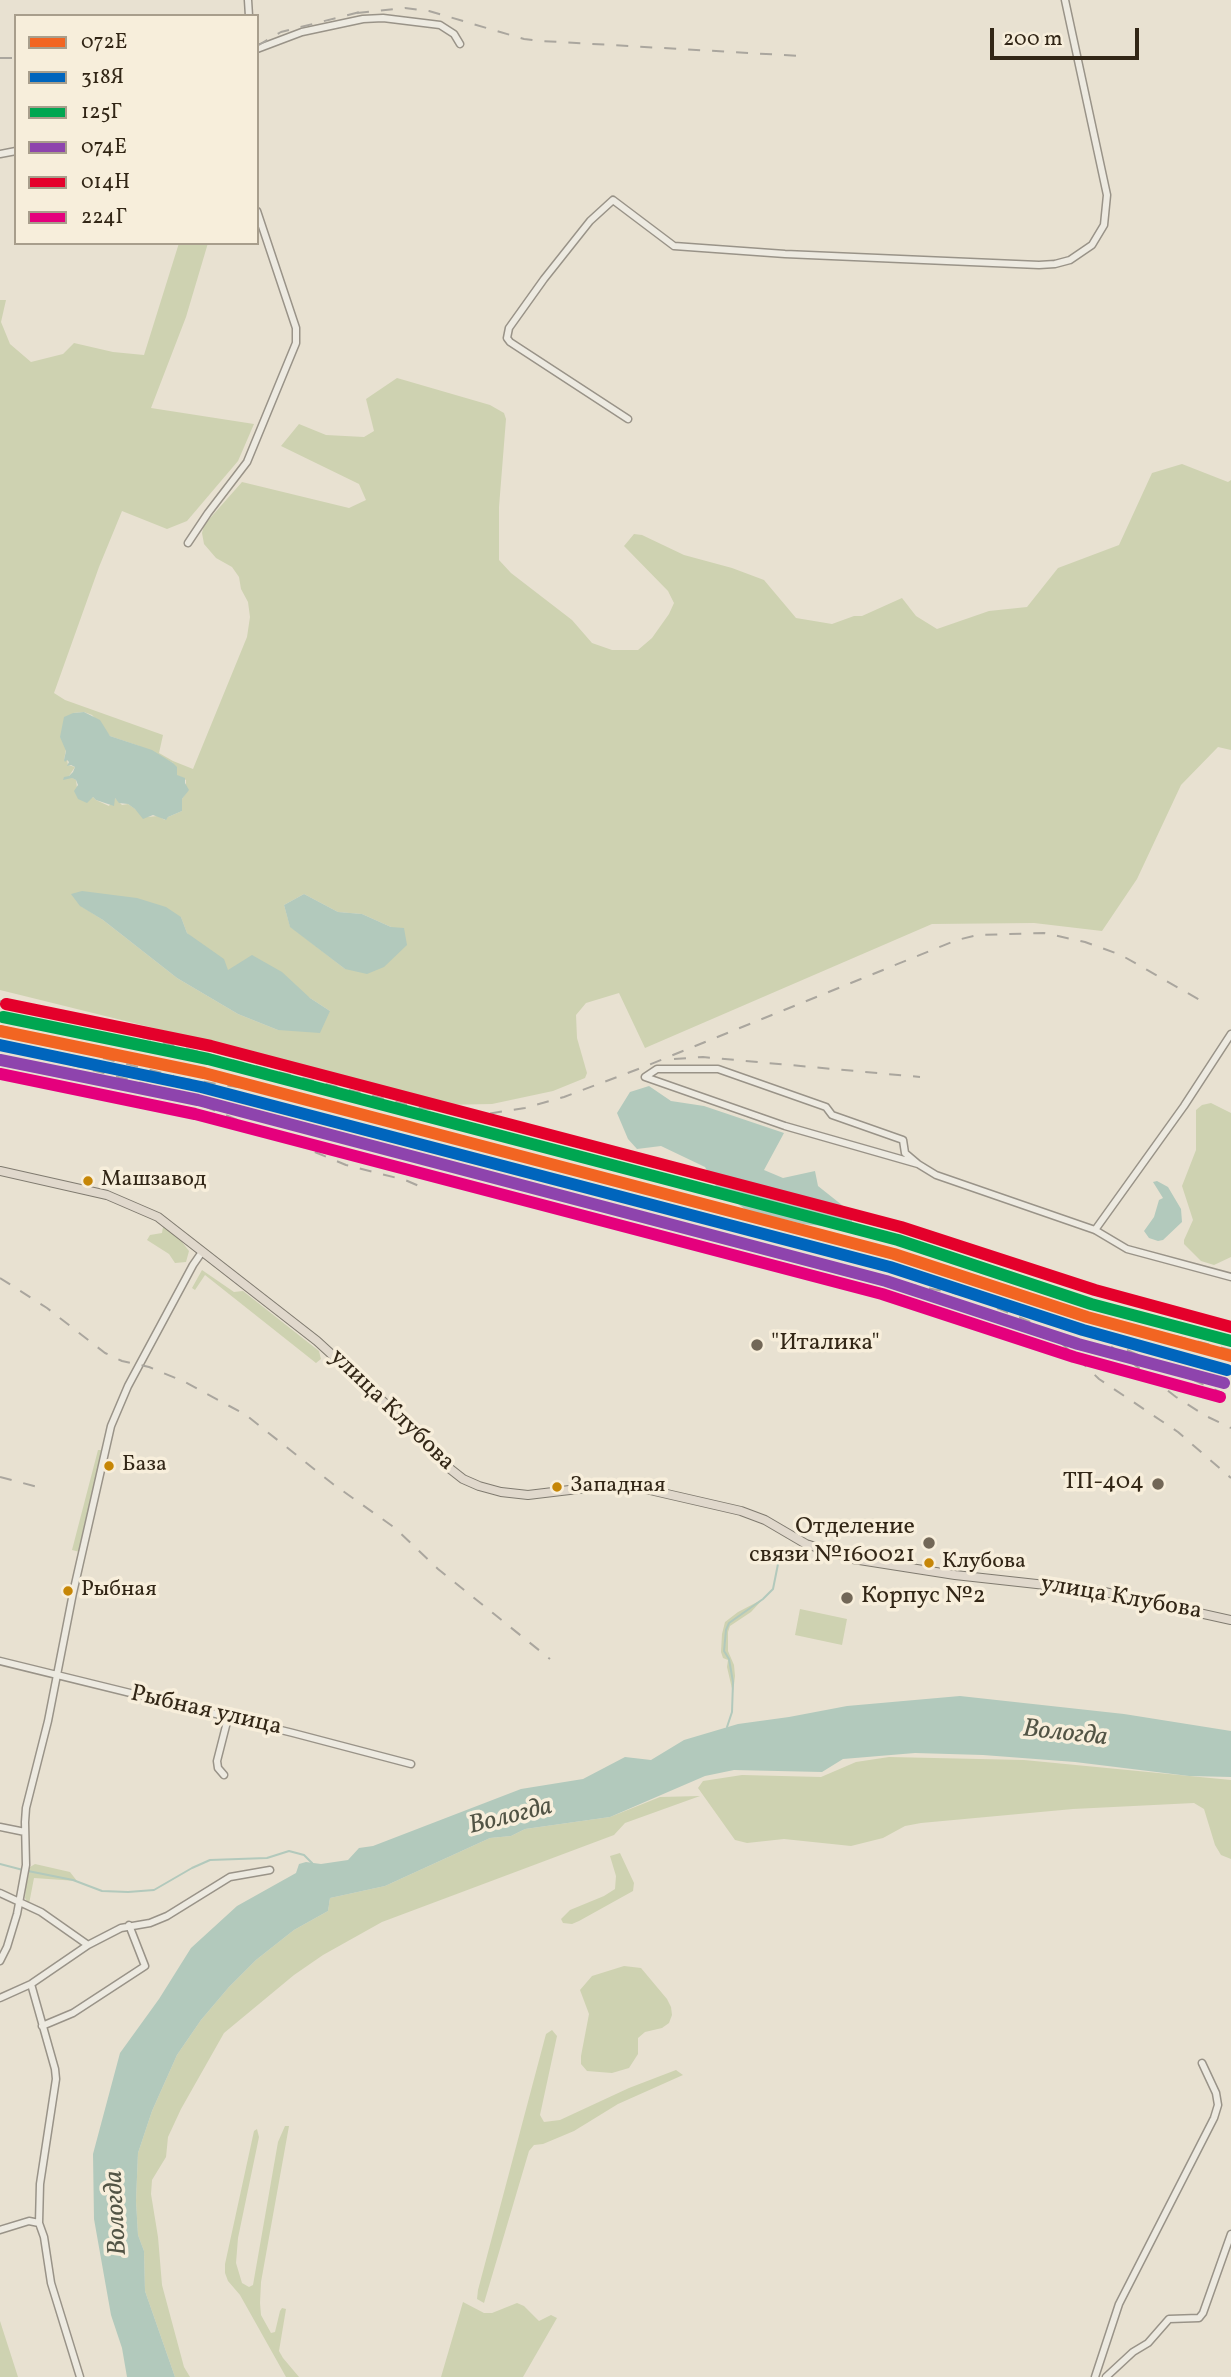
<!DOCTYPE html>
<meta charset="utf-8">
<style>
body{margin:0}
#map{position:relative;width:1231px;height:2377px;overflow:hidden;background:#e8e1d1;font-family:Vollkorn,serif}
canvas{display:block}
.legend{position:absolute;left:14px;top:14px;width:245px;height:231px;box-sizing:border-box;background:#f7eedb;border:2px solid #a89e8c;margin:0;padding:9px 12px;list-style:none;font-size:21px;color:#322616}
.legend li{display:flex;align-items:center;gap:14px;height:35px}
.legend b{width:35px;border:2px solid #a89e8c}
.scale{position:absolute;left:990px;top:28px;width:149px;height:32px;box-sizing:border-box;border:4px solid #322616;border-top:0;padding-left:9px;font-size:21px;line-height:24px;white-space:nowrap;color:#322616;-webkit-text-stroke:5px #f7eedb;paint-order:stroke}
</style>
<div id="map">
<canvas width="1231" height="2377"></canvas>
<ul class="legend">
<li><b style="height:9px;background:#f26522"></b>072Е</li>
<li><b style="height:9px;background:#0065bd"></b>318Я</li>
<li><b style="height:9px;background:#00a651"></b>125Г</li>
<li><b style="height:9px;background:#8e44ad"></b>074Е</li>
<li><b style="height:9px;background:#e4002b"></b>014Н</li>
<li><b style="height:9px;background:#e5007d"></b>224Г</li>
</ul>
<div class="scale">200 m</div>
</div>
<script>
const context = document.querySelector('canvas').getContext('2d');
context.lineJoin = 'round';
function paint(path, color) { context.fillStyle = color; context.fill(path, 'evenodd'); }
const toPath = rows => new Path2D(rows.map(r => 'M' + r).join(''));
function stroke(path, color, width, dash) { context.strokeStyle = color; context.lineWidth = width; context.lineCap = dash ? 'butt' : 'round'; context.setLineDash(dash || []); context.stroke(path); }
function label(font, color, halo, rows, align = 'center') {
  context.font = font + ' Vollkorn,serif'; context.lineWidth = 7; context.setLineDash([]); context.textBaseline = 'middle'; context.strokeStyle = halo; context.fillStyle = color; for (const [text, x, y, turn = 0] of rows) {
    context.save(); context.translate(x, y); context.rotate((+turn || 0) * Math.PI / 180); context.textAlign = isNaN(turn) ? turn : align; if (halo) context.strokeText(text, 0, 0); context.fillText(text, 0, 0); context.restore();
  }
}
paint(toPath([
 [179,243,208,243,186,317,151,408,254,424,238,461,187,521,167,529,122,511,99,567,54,693,65,700,163,735,159,753,173,761,193,769,247,637,250,617,248,602,241,589,239,577,232,567,216,558,204,544,202,533,204,525,242,482,349,508,366,500,359,484,281,446,299,424,326,435,364,437,374,431,366,399,397,378,490,405,504,413,506,419,499,507,499,560,511,573,572,620,592,643,612,650,638,650,652,638,669,614,674,603,668,591,624,546,634,534,642,535,684,555,732,568,764,580,796,618,832,624,854,616,862,616,902,598,916,616,937,629,989,611,1027,607,1058,568,1119,545,1152,473,1182,464,1228,482,1231,480,1231,750,1218,747,1181,785,1137,879,1102,931,1034,923,932,924,645,1048,619,993,586,1003,576,1015,577,1038,587,1073,585,1078,553,1091,492,1104,439,1105,391,1095,174,1033,0,990,0,300,6,300,1,322,10,344,31,362,63,354,74,343,113,352,144,355],
 [84,712,92,715,110,736,139,746,173,763,176,775,186,780,186,793,182,799,182,811,168,817,165,820,158,816,147,817,128,804,122,805,114,797,109,806,96,800,93,797,89,799,77,788,76,780,69,776,75,767,68,765,67,760,64,760,73,713],
 [304,894,338,912,362,914,391,927,345,969,290,926,284,905],
 [81,906,181,917,187,933,228,971,310,998,330,1011,278,1030,238,1014,177,978,103,920],
 [1211,1103,1231,1113,1231,1257,1214,1265,1201,1261,1184,1244,1184,1240,1193,1220,1182,1186,1196,1150,1196,1110,1202,1105],
 [163,1227,179,1238,189,1251,186,1262,175,1263,169,1254,147,1240,150,1235,162,1233],
 [202,1270,234,1292,243,1291,319,1351,321,1359,316,1363,205,1275,195,1290,192,1288],
 [98,1450,101,1450,100,1463,80,1552,72,1550],
 [763,1599,751,1612,730,1626,728,1632,728,1651,734,1665,735,1676,733,1693,727,1667,728,1660,723,1658,721,1652,722,1634,725,1622,738,1612],
 [800,1609,847,1619,842,1645,795,1635],
 [889,1757,1024,1760,1231,1780,1231,1859,1221,1855,1215,1845,1204,1809,1194,1803,1073,1809,921,1823,905,1826,883,1838,851,1846,784,1839,747,1843,735,1840,698,1788,703,1781,742,1775,821,1777,856,1762],
 [700,1796,625,1823,614,1835,382,1922,323,1955,294,1975,224,2033,181,2109,168,2137,166,2157,152,2180,151,2194,158,2237,162,2285,184,2367,190,2377,175,2377,145,2291,144,2251,138,2235,136,2201,138,2153,152,2111,177,2055,201,2020,229,1987,256,1960,294,1930,328,1911,330,1898,385,1886,490,1838,511,1836,525,1829,610,1817,660,1797],
 [620,1853,634,1883,633,1891,579,1921,572,1924,563,1923,561,1919,570,1910,604,1896,615,1889,616,1876,610,1856],
 [35,1864,70,1872,77,1881,34,1878,29,1904,25,1898,26,1887,30,1867],
 [624,1966,641,1968,667,1999,671,2007,672,2015,669,2023,662,2028,645,2032,638,2038,638,2054,629,2068,612,2073,587,2071,581,2064,581,2056,589,2014,580,1990,592,1976],
 [552,2030,557,2036,540,2115,544,2122,560,2120,629,2088,676,2070,683,2075,618,2104,574,2131,543,2144,534,2145,529,2151,484,2303,477,2299,478,2290,546,2034],
 [285,2126,289,2126,261,2282,260,2303,261,2315,271,2333,275,2332,280,2311,282,2308,286,2309,279,2351,283,2358,299,2377,286,2377,240,2295,228,2281,225,2273,225,2264,254,2131,257,2129,259,2137,238,2238,236,2263,242,2283,249,2287,253,2285,278,2142],
 [463,2302,484,2313,492,2313,517,2303,524,2306,539,2321,551,2315,557,2318,523,2377,441,2377],
 [0,2321,18,2377,0,2377]
]), '#ced2b1');
paint(toPath([
 [84,712,100,720,110,736,152,750,173,763,177,767,177,775,185,778,185,783,189,790,182,799,182,811,168,817,166,820,153,815,143,819,135,809,128,804,119,803,115,798,114,806,96,800,93,797,87,803,78,799,74,791,78,785,76,780,72,778,63,780,64,777,69,776,73,772,75,767,71,765,67,766,69,762,67,760,65,762,64,760,66,751,60,737,64,717,73,713],
 [82,891,137,898,166,907,181,917,187,933,224,959,228,970,252,955,282,972,310,998,330,1011,320,1033,278,1030,238,1014,177,978,103,920,80,906,71,894],
 [304,894,338,912,362,914,391,927,404,928,407,945,384,967,367,974,345,969,290,927,284,905],
 [649,1086,671,1101,704,1106,784,1133,764,1170,783,1178,815,1171,818,1186,852,1213,852,1229,803,1224,746,1210,717,1188,705,1167,661,1146,637,1149,628,1139,617,1113,630,1092],
 [1157,1181,1168,1187,1181,1209,1182,1222,1163,1240,1158,1241,1149,1238,1144,1231,1154,1217,1159,1200,1163,1198,1153,1182],
 [960,1696,1124,1714,1231,1731,1231,1777,1189,1776,1075,1762,983,1755,915,1753,843,1759,822,1772,734,1770,705,1776,610,1817,525,1829,511,1836,490,1838,385,1886,330,1898,328,1911,294,1930,256,1960,229,1987,201,2020,177,2055,152,2111,138,2153,136,2201,138,2235,144,2251,145,2291,175,2377,127,2377,122,2348,111,2315,94,2219,93,2154,120,2053,159,1999,191,1948,237,1906,296,1873,299,1864,306,1862,321,1864,348,1860,359,1848,373,1846,521,1789,583,1779,625,1757,651,1760,684,1740,738,1724,789,1717,847,1706]
]), '#b2c9bc');
stroke(toPath([
 [727,1727,732,1712,733,1682,729,1659,724,1651,726,1630,729,1623,763,1599,773,1589,779,1559,783,1554],
 [0,1864,23,1870],
 [28,1871,73,1880,102,1891,128,1892,154,1890,192,1868,210,1860,267,1858,289,1851,304,1855,312,1863]
]), '#b2c9bc', 2);
const minor = toPath([
 [248,0,249,16],
 [257,49,302,32,363,19,383,18,440,25,454,34,460,44],
 [0,154,16,151],
 [628,419,510,342,507,338,509,328,544,279,590,221,613,200,674,246,785,254,1039,265,1055,264,1070,260,1092,245,1104,225,1107,195,1065,0],
 [188,543,208,513,247,462,296,343,296,328,257,211],
 [918,1164,785,1126,645,1077,657,1069,718,1069,826,1107,832,1115,903,1140,905,1153,918,1164,936,1175,1095,1230,1127,1249,1231,1277],
 [1095,1230,1184,1106,1231,1034],
 [0,1661,293,1733,411,1764],
 [224,1775,218,1768,217,1761,228,1718],
 [0,1827,25,1832],
 [0,1893,41,1912,88,1945],
 [0,1961,7,1947,17,1914,26,1865,25,1822,26,1808,48,1721,73,1593,111,1426,128,1386,193,1265,202,1252],
 [31,1984,55,2069,56,2079,40,2184,39,2223,44,2237,51,2283,80,2377],
 [0,1998,31,1984,88,1945,121,1928,150,1923,167,1916,230,1877,270,1870],
 [42,2026,73,2013,145,1966,129,1925],
 [0,2230,29,2221,39,2223],
 [1095,2377,1119,2304,1214,2118,1218,2105,1216,2093,1202,2063],
 [1106,2377,1133,2352,1148,2343,1169,2319,1199,2318,1203,2313,1231,2234]
]);
const major = toPath([
 [0,1171,107,1195,158,1217,317,1341,413,1429,449,1468,463,1479,479,1486,501,1492,528,1495,603,1486,641,1488,741,1511,765,1520,806,1544,853,1559,955,1575,1100,1591,1231,1620]
]);
stroke(minor, '#999388', 9);
stroke(major, '#7f7a6f', 10);
stroke(minor, '#edeae1', 6);
stroke(major, '#e0d8cc', 8);
stroke(toPath([
 [357,13,405,8,429,11,524,39,542,41,801,56],
 [257,46,281,32,364,11],
 [0,58,16,58],
 [0,1001,420,1108,480,1115,525,1108,564,1097,641,1068,957,940,978,935,1044,933,1085,942,1121,955,1205,1003],
 [0,1026,70,1043],
 [0,1046,921,1287,1025,1306],
 [103,1058,174,1076],
 [674,1059,703,1057,920,1077],
 [180,1078,294,1096],
 [204,1106,346,1165,405,1180,419,1186],
 [0,1278,47,1308,105,1353,122,1361,149,1367,185,1382,246,1415,333,1484,395,1528,438,1569,550,1659],
 [1013,1289,1096,1316,1231,1350],
 [997,1308,1033,1323,1054,1336,1099,1379,1178,1432,1231,1478],
 [1023,1311,1065,1322,1099,1337,1176,1397,1206,1416,1231,1428],
 [1127,1350,1231,1397],
 [0,1477,38,1487]
]), '#aaa69e', 2, [12, 12]);
stroke(toPath([
 [0,1031,204,1073,894,1254,1087,1317,1231,1356]
]), '#f26522', 12);
stroke(toPath([
 [0,1045,201,1087,890,1267,1083,1330,1227,1370]
]), '#0065bd', 12);
stroke(toPath([
 [3,1017,208,1059,898,1240,1091,1304,1231,1341]
]), '#00a651', 12);
stroke(toPath([
 [0,1060,198,1100,886,1281,1078,1344,1224,1383]
]), '#8e44ad', 12);
stroke(toPath([
 [6,1004,211,1046,901,1227,1095,1290,1231,1327]
]), '#e4002b', 12);
stroke(toPath([
 [0,1074,195,1114,882,1294,1074,1357,1220,1397]
]), '#e5007d', 12);
for (const [x, y, r, color] of [
 [88,1181,6,"#c68606"],
 [757,1345,7,"#726757"],
 [109,1466,6,"#c68606"],
 [1158,1484,7,"#726757"],
 [557,1487,6,"#c68606"],
 [929,1543,7,"#726757"],
 [929,1563,6,"#c68606"],
 [68,1591,6,"#c68606"],
 [847,1598,7,"#726757"]
]) { const dot = new Path2D(); dot.arc(x, y, r, 0, 2 * Math.PI); context.fillStyle = color; context.fill(dot); stroke(dot, '#f7eedb', 2.5); }
label('22px', '#322616', '#f7eedb', [
 ["Машзавод",101,1181],
 ["База",122,1466],
 ["Западная",570,1487],
 ["Клубова",942,1563],
 ["Рыбная",81,1591]
], 'left');
label('24px', '#322616', '#f7eedb', [
 ["\"Италика\"",771,1345],
 ["ТП-404",1144,1484,"right"],
 ["Отделение",915,1529,"right"],
 ["связи №160021",915,1557,"right"],
 ["Корпус №2",861,1598]
], 'left');
label('24px', '#322616', '#f7eedb', [
 ["улица Клубова",391,1411,44],
 ["улица Клубова",1121,1599,10],
 ["Рыбная улица",206,1712,13]
]);
label('italic 26px', '#525445', '#f7eedb', [
 ["Вологда",1065,1735,6],
 ["Вологда",511,1818,-14],
 ["Вологда",118,2213,-93]
]);
</script>
